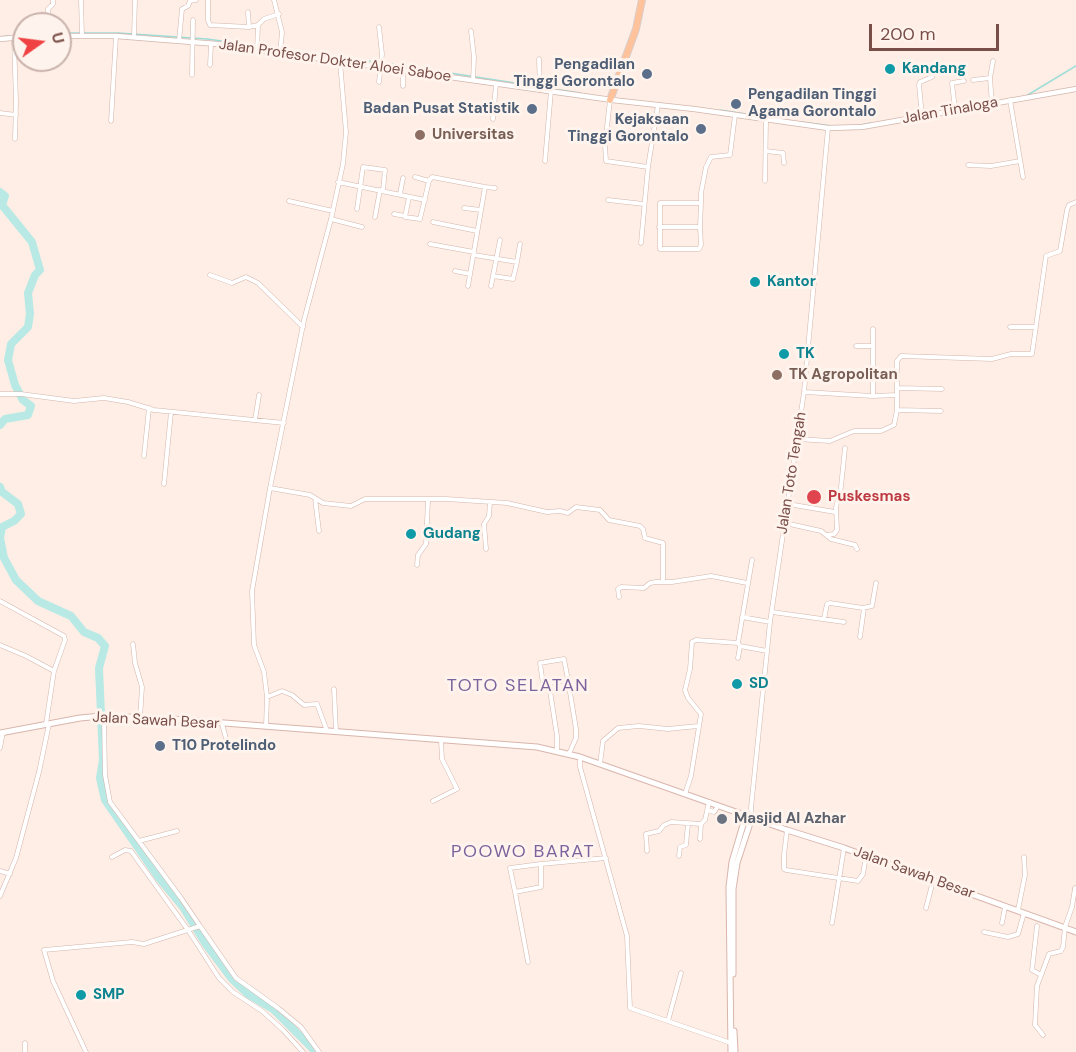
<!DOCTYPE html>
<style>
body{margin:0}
#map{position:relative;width:1076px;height:1052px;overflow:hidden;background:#feeee5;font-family:"DM Sans",sans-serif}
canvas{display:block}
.north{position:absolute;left:12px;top:12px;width:60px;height:60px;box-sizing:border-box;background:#fff4ed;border:2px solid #c9b2ab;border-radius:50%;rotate:76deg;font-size:16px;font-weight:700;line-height:24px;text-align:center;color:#794e48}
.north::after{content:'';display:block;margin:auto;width:21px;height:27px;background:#f04243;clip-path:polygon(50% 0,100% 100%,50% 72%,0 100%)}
.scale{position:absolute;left:869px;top:24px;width:130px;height:27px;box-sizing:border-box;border:3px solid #794e48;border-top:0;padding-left:8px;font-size:18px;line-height:21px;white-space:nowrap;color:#794e48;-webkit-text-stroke:4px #fff4ed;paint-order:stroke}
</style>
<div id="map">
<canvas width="1076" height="1052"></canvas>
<div class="north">U</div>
<div class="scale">200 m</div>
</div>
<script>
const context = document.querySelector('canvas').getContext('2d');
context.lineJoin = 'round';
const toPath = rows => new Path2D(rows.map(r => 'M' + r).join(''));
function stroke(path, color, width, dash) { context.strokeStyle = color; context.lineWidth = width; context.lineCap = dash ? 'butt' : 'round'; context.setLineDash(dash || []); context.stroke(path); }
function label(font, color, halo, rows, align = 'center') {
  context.font = font + ' "DM Sans",sans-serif'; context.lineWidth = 6; context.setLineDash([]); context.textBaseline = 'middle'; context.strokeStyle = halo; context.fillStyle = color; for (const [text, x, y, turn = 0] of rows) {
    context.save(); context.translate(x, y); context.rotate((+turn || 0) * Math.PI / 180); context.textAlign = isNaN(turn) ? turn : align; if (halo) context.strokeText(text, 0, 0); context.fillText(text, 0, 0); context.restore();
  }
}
stroke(toPath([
 [60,33,118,33,207,39,398,65,580,93],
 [0,37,8,36],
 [1026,96,1076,66],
 [720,110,752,115],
 [801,122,832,126],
 [861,125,871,123]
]), '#9ddcd7', 1.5);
stroke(toPath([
 [0,192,5,196,2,205,32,242,40,270,35,275,28,293,30,314,28,327,11,344,8,360,15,385,23,400,31,406,28,415,5,419,0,425],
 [0,487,2,492,18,504,21,514,14,521,2,527,0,538,4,558,16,580,38,601,71,616,84,632,98,638,105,646,99,668,103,760,100,778,105,800,159,878,183,907,205,943,232,979,248,994,273,1009,316,1052]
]), '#b8e9e5', 8);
const minor = toPath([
 [81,0,82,36],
 [208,0,208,20,210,25,249,27],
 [274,0,282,32,280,53],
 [248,12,249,27,258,25,264,19,279,14],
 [48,24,48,9,53,4,53,0],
 [379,27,382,54,379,82],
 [471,31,474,57,473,80],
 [14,37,16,102,15,139],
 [134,37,135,0],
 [179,41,182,9,188,6,190,1,196,0],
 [257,50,258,25],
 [539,59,540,90],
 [210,65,211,44],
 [403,71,403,86],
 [192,75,193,20],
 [973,80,990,78],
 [610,100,605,145,606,161,648,167,658,105],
 [1010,100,1023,177],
 [992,104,990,78,993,61],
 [955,110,952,83,964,81],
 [0,113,16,115],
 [922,116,919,85,920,82,932,77],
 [493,119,496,84],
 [111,121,116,36],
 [766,151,783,153,784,163],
 [545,161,551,91],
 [968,165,991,166,1020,161],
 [415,177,429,181,432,177,485,187,468,286],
 [765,181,766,120],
 [338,182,425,200],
 [485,187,495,188],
 [400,194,403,178],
 [409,197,405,217,420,219,429,181],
 [608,200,644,204],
 [289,201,333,211],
 [701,203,660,203,660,249,699,249,701,245,700,227,701,203,701,193,706,167,711,157,730,155,735,115],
 [464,208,481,210],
 [357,209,363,167,385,170,383,190],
 [394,214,405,216],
 [375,217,380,190],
 [331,219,362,227],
 [433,222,477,231],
 [659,227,700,227],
 [641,243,648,167],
 [430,244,474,252],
 [474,255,517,262,520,244],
 [455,271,470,274],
 [210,275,232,283,246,277,258,283,303,327],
 [493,276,513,279,517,262],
 [491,286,500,240],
 [1010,327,1035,327],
 [856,346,873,346],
 [898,388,942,389],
 [804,392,873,396,873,329],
 [0,394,21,394,74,401,104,398,128,402,154,410,284,423],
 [873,396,897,395],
 [897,410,941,411],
 [255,420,259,395],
 [797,439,830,441,854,431,881,431,894,425,897,410,897,361,901,356,992,359,1011,354,1032,354,1046,256,1060,251,1067,210,1069,205,1076,202],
 [144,456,149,408],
 [164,484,171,412],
 [270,488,310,495,323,503,351,506,365,499,446,499,507,503,547,512,560,511,568,513,576,507,600,510,609,520,640,526,643,529,645,538,663,543,663,582],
 [315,498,319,531],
 [788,504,835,512],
 [785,523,821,531,831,539,855,545,857,549],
 [827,535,834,534,837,530,836,507,841,487,845,448],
 [486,549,484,524,489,516,490,502],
 [752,560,738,643,740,646,767,651],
 [417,565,418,555,426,544,428,500],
 [619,597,618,589,621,587,644,588,650,583,656,582,672,582,711,576,747,583],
 [0,601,64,636,65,640,54,671,46,724],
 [772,612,844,622],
 [742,617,770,622],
 [824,619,827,604,830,603,863,608,872,606,876,583],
 [860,637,864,608],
 [133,644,135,663,142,687,140,718],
 [0,645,26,656,54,671],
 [738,658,740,646],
 [568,680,564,659,540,663,543,684,568,680,576,729,576,738,569,754],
 [549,684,557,736,557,751],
 [334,689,336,731],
 [267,697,282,691,292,695,304,705,317,704,327,731],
 [222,724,229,749],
 [266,726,267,697,264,672,254,645,252,591,270,488,304,320,331,219,343,164,346,132,340,62],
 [0,748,3,732],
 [580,757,580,767,627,936,630,1008,731,1043],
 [600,764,603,741,618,728,639,726,668,729,698,726],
 [685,794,691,776,701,714,688,698,685,690,690,669,692,642,696,640,738,643],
 [433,801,457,789,442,759,441,740],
 [708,810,714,812,718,806],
 [752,817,751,808,770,622,804,392,828,128],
 [787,830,784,855,784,869,786,870,858,881,863,874,866,856],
 [700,839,701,824],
 [139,841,177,831],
 [647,851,646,834,659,831,664,825,671,822,701,824,705,820,709,802],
 [679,856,680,847,686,845,688,824],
 [112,857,125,850,131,851,188,930,219,978,233,992,262,1011,283,1030,303,1052],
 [0,871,10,874],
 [515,892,510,868,541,864],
 [0,896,16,858,39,772,49,724],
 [926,908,933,881],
 [1018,910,1025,875,1024,857],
 [832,923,844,848],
 [1002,923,1005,907],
 [200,926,236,978,278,1008,301,1027,319,1052],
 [1037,926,1032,970,1041,975],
 [984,932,1008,937,1018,934,1024,913],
 [528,962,515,892,541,887,541,864,606,858],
 [668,1021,681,973],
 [1043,1035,1035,1025,1037,986,1049,954,1061,951,1063,947,1065,927,1072,907,1075,888],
 [25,1052,25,1043],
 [86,1052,53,981,44,950,132,942,144,944,200,926,181,898,110,802,105,775,104,717]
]);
const tertiary = toPath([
 [60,36,116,36,217,44,612,100,694,109,828,128,862,127,1076,89],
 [0,39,24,37]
]);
const secondary = toPath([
 [0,733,80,718,102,716,172,719,537,747,580,757,787,830,844,848,1076,932],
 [733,974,733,889,737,863,752,817],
 [734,1031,735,1052],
 [731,1052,729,887,732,862,746,815]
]);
const primary = toPath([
 [610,100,636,29,642,0]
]);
stroke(minor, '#d3b5ac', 5);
stroke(tertiary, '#d3b5ac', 6);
stroke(secondary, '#d9b5ac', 7);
stroke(primary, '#d9cdcc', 8);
stroke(minor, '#fff', 4);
stroke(tertiary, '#fff', 4.5);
stroke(secondary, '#fff', 5);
stroke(primary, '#ffc29b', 6);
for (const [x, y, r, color] of [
 [890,69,6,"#0f9aa8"],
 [647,74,6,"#5c6f8a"],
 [736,104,6,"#5c6f8a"],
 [532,109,6,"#5c6f8a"],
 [701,129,6,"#5c6f8a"],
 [420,135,6,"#8d6e63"],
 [755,282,6,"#0f9aa8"],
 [784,354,6,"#0f9aa8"],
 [777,375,6,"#8d6e63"],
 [814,497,8,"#e0444e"],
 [411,534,6,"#0f9aa8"],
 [737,684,6,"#0f9aa8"],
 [160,746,6,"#5c6f8a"],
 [722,819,6,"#6b7280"],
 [81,995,6,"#0f9aa8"]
]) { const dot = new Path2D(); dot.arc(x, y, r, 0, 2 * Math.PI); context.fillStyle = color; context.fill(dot); stroke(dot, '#fff4ed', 2); }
label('15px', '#794e48', '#fff4ed', [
 ["Jalan Profesor Dokter Aloei Saboe",335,61,8],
 ["Jalan Tinaloga",950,111,-10],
 ["Jalan Toto Tengah",792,473,-81],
 ["Jalan Sawah Besar",156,721,3],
 ["Jalan Sawah Besar",914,873,20]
]);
label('bold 15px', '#4e5e75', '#fff4ed', [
 ["Pengadilan",635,65],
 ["Tinggi Gorontalo",635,82],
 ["Pengadilan Tinggi",748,95,"left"],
 ["Agama Gorontalo",748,112,"left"],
 ["Badan Pusat Statistik",520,109],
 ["Kejaksaan",689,120],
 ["Tinggi Gorontalo",689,137],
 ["T10 Protelindo",172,746,"left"]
], 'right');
label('bold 15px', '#0d838f', '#fff4ed', [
 ["Kandang",902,69],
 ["Kantor",767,282],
 ["TK",796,354],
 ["Gudang",423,534],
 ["SD",749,684],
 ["SMP",93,995]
], 'left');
label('bold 15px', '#785e54', '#fff4ed', [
 ["Universitas",432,135],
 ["TK Agropolitan",789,375]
], 'left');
label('bold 15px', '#be3a42', '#fff4ed', [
 ["Puskesmas",828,497]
], 'left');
label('bold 15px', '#5b616d', '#fff4ed', [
 ["Masjid Al Azhar",734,819]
], 'left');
context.letterSpacing = '1.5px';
label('18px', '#7c639d', '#fff4ed', [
 ["TOTO SELATAN",518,686],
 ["POOWO BARAT",523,852]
]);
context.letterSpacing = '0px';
</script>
